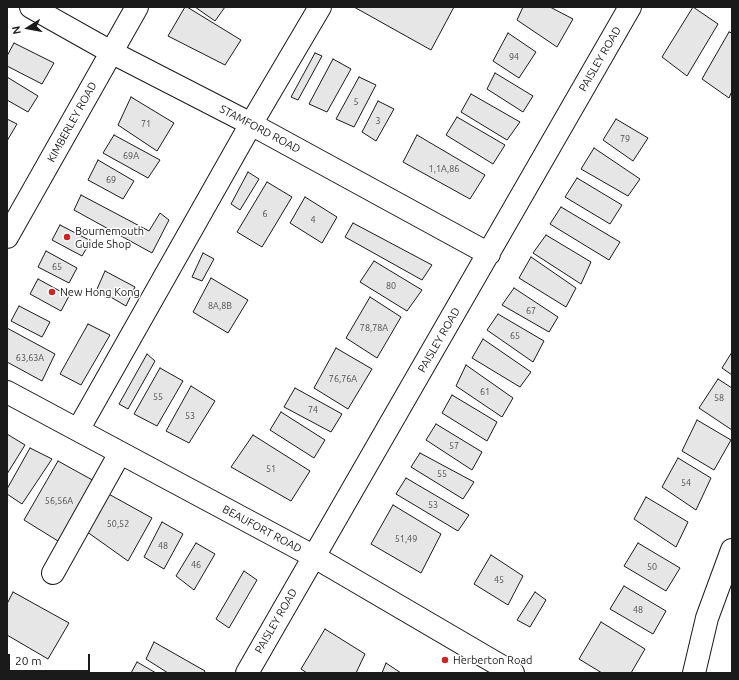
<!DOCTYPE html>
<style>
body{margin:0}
#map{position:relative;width:739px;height:680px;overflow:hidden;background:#fff;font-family:Ubuntu,sans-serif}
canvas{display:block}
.frame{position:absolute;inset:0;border:8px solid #1a1a1a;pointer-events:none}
.north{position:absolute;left:8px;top:8px;width:40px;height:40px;-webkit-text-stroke:3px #fff;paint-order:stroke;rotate:259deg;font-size:11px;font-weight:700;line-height:16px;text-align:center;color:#1a1a1a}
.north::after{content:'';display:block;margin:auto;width:14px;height:18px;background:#1a1a1a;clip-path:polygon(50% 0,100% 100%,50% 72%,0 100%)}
.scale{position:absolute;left:8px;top:654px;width:82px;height:18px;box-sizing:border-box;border:2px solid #1a1a1a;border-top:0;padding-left:5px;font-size:12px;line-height:14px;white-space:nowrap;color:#1a1a1a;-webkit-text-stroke:3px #fff;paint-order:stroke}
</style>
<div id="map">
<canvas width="739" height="680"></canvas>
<div class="frame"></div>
<div class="north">N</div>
<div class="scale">20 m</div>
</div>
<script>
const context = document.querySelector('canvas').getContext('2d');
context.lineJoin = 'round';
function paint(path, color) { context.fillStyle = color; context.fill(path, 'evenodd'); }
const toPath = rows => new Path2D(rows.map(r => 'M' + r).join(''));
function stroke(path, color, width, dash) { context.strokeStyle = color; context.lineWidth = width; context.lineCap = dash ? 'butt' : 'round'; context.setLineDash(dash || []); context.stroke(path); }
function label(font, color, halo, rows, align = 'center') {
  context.font = font + ' Ubuntu,sans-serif'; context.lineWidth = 3; context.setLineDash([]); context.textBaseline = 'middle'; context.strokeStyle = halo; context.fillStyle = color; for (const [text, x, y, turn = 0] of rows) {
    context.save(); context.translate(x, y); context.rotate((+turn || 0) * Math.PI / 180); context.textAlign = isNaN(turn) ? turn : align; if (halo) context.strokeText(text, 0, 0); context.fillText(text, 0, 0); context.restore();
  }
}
const building = toPath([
 [185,7,187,7,241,40,225,65,168,36,185,7],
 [195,7,225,7,215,21,195,7],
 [354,7,454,7,431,50,354,7],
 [523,7,550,7,573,19,557,47,517,20,523,7],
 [693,7,718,24,687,76,662,57,693,7],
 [729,32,732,33,732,91,729,98,702,79,729,32],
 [508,33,536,52,519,78,493,61,508,33],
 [14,43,54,63,42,84,7,66,7,56,14,43],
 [315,53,322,56,298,100,291,97,315,53],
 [333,59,351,69,327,112,309,104,333,59],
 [495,73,533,96,523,112,487,89,495,73],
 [7,77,38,96,28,112,7,100,7,77],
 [359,77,376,85,354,127,336,119,359,77],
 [471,94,520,122,507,140,461,112,471,94],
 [131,97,174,123,157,151,118,125,131,97],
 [378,101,394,109,376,141,362,132,378,101],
 [457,117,505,145,493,164,446,135,457,117],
 [7,119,17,124,7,141,7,119],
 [616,119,648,138,633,161,603,140,616,119],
 [114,135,160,160,148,178,103,153,114,135],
 [417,135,485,175,470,199,403,162,417,135],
 [594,148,640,179,628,196,581,169,594,148],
 [98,160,134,181,123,199,88,180,98,160],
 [248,172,259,179,240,210,231,204,248,172],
 [577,178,622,205,610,224,565,197,577,178],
 [267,182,292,197,262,247,237,232,267,182],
 [81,195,149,231,160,213,169,220,152,253,74,210,81,195],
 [305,197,337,217,322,243,290,223,305,197],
 [561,207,620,242,609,260,550,224,561,207],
 [353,223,432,265,422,280,345,237,353,223],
 [60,225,91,241,82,256,52,240,60,225],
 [546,235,591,262,581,284,533,253,546,235],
 [46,251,77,268,69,283,38,267,46,251],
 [203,253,214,259,202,281,192,277,203,253],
 [531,257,576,288,566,307,519,278,531,257],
 [374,261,422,290,407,311,360,282,374,261],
 [105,271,135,287,126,306,97,289,105,271],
 [211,278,248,300,228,333,193,312,211,278],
 [38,279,69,296,61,311,30,294,38,279],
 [514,288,558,317,549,332,502,305,514,288],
 [370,297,401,317,377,358,346,338,370,297],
 [19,306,50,322,42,337,11,321,19,306],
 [498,314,544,341,533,362,487,330,498,314],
 [88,324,110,335,81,385,60,374,88,324],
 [7,328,55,354,42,381,7,362,7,328],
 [483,339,531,372,520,387,472,358,483,339],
 [336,348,372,369,348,409,314,388,336,348],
 [732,352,732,375,722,368,732,352],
 [147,354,155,361,128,409,119,404,147,354],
 [466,365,513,398,502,417,456,386,466,365],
 [160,368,183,381,157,426,134,414,160,368],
 [718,379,732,388,732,430,699,408,718,379],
 [191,386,215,401,189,443,166,431,191,386],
 [295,388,342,414,331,432,284,407,295,388],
 [452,395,497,422,487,441,442,413,452,395],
 [281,412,325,440,314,458,270,430,281,412],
 [697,420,731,440,714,470,682,451,697,420],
 [436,424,482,452,472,470,426,440,436,424],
 [7,434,25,445,7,474,7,434],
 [253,435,310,471,291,501,231,467,253,435],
 [30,448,52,459,22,504,7,494,7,489,30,448],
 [420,453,474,482,463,499,411,467,420,453],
 [678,458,711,478,696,510,662,487,678,458],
 [58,461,96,482,58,541,24,520,58,461],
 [406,478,469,515,458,531,396,494,406,478],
 [105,492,152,518,128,561,83,529,105,492],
 [646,497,688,522,676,547,634,519,646,497],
 [393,505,441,534,421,573,371,544,393,505],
 [162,522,183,534,164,569,144,557,162,522],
 [196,543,215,554,194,590,176,576,196,543],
 [638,543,680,568,666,591,624,566,638,543],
 [491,555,523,576,508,605,474,584,491,555],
 [244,571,257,580,229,628,216,619,244,571],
 [624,586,666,611,653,634,610,609,624,586],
 [13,592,69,623,48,659,7,635,7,604,13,592],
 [535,592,546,600,530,627,517,620,535,592],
 [601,622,645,649,631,673,602,673,579,659,601,622],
 [325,629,365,654,356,673,307,673,301,669,325,629],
 [154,642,205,671,204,673,168,673,146,659,154,642],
 [137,662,156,673,131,673,137,662],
 [386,663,401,673,382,673,386,663]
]);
paint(building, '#e6e6e6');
stroke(building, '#1a1a1a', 1);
const minor = toPath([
 [31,7,111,52,251,124,489,254],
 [7,237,137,7],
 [7,392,313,556,513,673],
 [78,430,251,124,320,7],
 [53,573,120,453],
 [247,673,630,7],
 [694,673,707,618,732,550]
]);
stroke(minor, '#1a1a1a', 24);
stroke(minor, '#fff', 22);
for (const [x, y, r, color] of [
 [67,237,4,"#c62828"],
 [52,292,4,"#c62828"],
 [445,660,4,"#c62828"]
]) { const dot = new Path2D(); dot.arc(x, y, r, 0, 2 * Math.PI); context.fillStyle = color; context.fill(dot); stroke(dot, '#fff', 1.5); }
label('9px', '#4d4d4d', null, [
 ["94",514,57],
 ["5",356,102],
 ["3",378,121],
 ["71",146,124],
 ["79",625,139],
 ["69A",131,156],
 ["1,1A,86",444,169],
 ["69",111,180],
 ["6",265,214],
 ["4",313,220],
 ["65",57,267],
 ["80",391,286],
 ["8A,8B",220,306],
 ["67",531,311],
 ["78,78A",374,328],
 ["65",515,336],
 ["63,63A",30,358],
 ["76,76A",343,379],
 ["61",485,392],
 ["55",158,397],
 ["58",719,398],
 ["74",313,410],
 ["53",190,416],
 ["57",454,446],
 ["51",271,469],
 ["55",442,474],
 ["54",686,483],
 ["56,56A",59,501],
 ["53",433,505],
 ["50,52",118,524],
 ["51,49",406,539],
 ["48",163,546],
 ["46",196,565],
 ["50",652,567],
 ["45",499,580],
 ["48",638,610]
]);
label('11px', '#1a1a1a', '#fff', [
 ["PAISLEY ROAD",600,59,-60],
 ["KIMBERLEY ROAD",72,122,-61],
 ["STAMFORD ROAD",260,129,28],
 ["PAISLEY ROAD",439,340,-60],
 ["BEAUFORT ROAD",262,529,28],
 ["PAISLEY ROAD",276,621,-60]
]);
label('11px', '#1a1a1a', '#fff', [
 ["Bournemouth",75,231],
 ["Guide Shop",75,244],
 ["New Hong Kong",60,292],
 ["Herberton Road",453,660]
], 'left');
</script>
